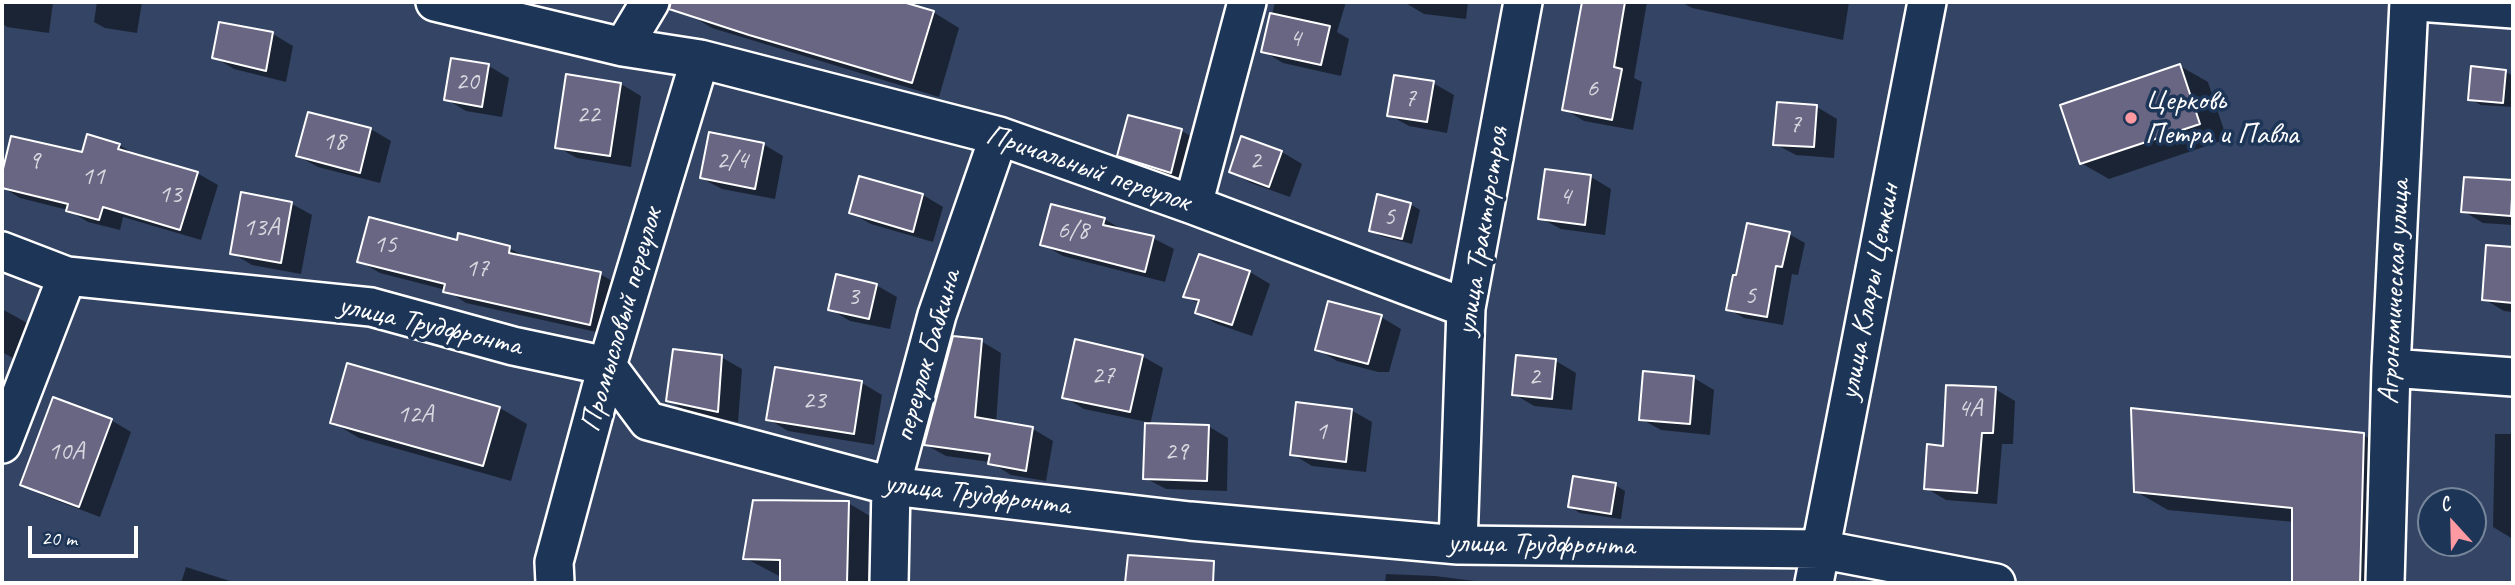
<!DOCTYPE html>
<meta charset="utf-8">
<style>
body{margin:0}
#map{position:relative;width:2515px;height:585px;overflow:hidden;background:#344464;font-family:Caveat,sans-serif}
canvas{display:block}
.frame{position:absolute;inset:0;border:4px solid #fff;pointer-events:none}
.north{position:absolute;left:2417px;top:487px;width:70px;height:70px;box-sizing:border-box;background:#1d3557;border:2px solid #77869a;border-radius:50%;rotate:338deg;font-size:19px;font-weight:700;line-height:28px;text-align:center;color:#fff}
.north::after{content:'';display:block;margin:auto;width:24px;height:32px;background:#ff9aa2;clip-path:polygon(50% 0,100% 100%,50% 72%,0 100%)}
.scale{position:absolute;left:28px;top:526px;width:110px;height:32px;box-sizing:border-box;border:4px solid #fff;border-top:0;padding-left:9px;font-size:21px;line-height:24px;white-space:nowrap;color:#fff;-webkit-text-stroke:5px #1d3557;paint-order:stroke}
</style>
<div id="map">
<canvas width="2515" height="585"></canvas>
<div class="frame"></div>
<div class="north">С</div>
<div class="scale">20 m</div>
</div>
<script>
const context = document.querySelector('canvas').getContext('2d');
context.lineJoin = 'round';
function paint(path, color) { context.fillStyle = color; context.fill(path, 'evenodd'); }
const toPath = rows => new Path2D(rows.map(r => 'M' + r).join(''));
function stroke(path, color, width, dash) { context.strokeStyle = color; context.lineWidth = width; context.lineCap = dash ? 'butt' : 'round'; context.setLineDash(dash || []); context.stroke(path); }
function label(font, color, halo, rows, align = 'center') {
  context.font = font + ' Caveat,sans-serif'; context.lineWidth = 7; context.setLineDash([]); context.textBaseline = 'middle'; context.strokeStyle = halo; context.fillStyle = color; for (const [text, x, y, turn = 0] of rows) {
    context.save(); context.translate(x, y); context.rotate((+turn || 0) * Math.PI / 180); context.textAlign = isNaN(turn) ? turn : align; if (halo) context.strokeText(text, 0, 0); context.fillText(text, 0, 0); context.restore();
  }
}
paint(toPath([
 [2,2,53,2,49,33,7,27,2,23],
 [97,2,142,2,137,33,105,28,94,22],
 [691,2,897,2,933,12,959,28,939,97,712,28,687,13],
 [1275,2,1346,2,1337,32,1349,39,1341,76,1283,63,1263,51],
 [1404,2,1468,2,1466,19,1424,14],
 [1581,2,1647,2,1634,78,1642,82,1633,130,1584,121,1564,109,1583,8,1581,7],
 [1681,2,1849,2,1843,40,1692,8],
 [273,34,293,46,286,82,234,69,214,57],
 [453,60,489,66,509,78,502,117,466,111,446,99],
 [2180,66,2208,82,2227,139,2109,179,2081,163],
 [2506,72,2513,76,2513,107,2481,105,2470,99],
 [1433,83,1454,95,1447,133,1409,126,1389,115],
 [621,84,641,96,631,167,577,158,557,147],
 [1817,107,1837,119,1834,158,1796,155,1775,144],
 [309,114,371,129,391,141,380,183,318,167,298,156],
 [1129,117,1182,131,1202,143,1191,184,1140,167,1119,155],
 [12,138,83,155,119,145,138,156,197,173,218,185,201,240,123,217,120,230,88,222,68,210,20,198,2,187],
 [763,144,783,156,775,199,722,189,701,178],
 [1282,152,1302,164,1290,197,1251,183,1231,171],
 [1547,171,1591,177,1611,189,1605,235,1561,229,1540,218],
 [860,178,923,195,943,207,933,242,871,224,851,213],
 [2465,179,2513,182,2513,225,2483,223,2463,211],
 [292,204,312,215,301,274,252,265,232,253],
 [1410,204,1420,210,1412,244,1381,236,1371,230],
 [1104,219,1125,231,1153,238,1174,249,1165,282,1063,256,1042,244],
 [1789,234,1805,243,1798,275,1792,274,1783,325,1744,318,1728,309],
 [458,242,509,248,527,258,600,274,621,286,610,335,466,303,446,290,380,273,359,261],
 [2487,247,2513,249,2513,312,2504,311,2484,299],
 [1250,272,1270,284,1252,336,1217,324,1197,313,1200,304,1185,296],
 [876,285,897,297,890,329,850,321,830,309],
 [2,309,38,329,20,362,2,352],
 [1381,317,1401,329,1389,372,1378,372,1337,361,1317,349],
 [981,341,1001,353,996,423,1033,429,1053,441,1046,481,1011,475,990,462,946,456,926,445],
 [1142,356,1163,368,1150,425,1208,426,1228,438,1227,491,1166,489,1145,478,1147,422,1084,409,1064,397],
 [721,357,742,369,738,422,688,412,668,400],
 [1556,361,1576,373,1572,410,1534,406,1514,394],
 [348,365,500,408,527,424,511,481,359,438,332,422],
 [776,369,862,383,882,395,874,445,788,431,768,419],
 [1694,378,1714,390,1710,435,1661,430,1641,419],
 [1995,389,2015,401,2013,444,2002,444,1997,504,1946,500,1926,488,1945,447],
 [1351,410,1372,422,1366,472,1312,466,1292,454],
 [111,420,131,432,100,517,42,495,22,484],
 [2495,434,2513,434,2513,539,2493,527],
 [2363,435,2396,454,2393,583,2294,583,2294,522,2168,510,2135,491],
 [1615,485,1625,491,1621,519,1580,513,1570,507],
 [848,503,880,522,879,583,781,583,781,577,745,558],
 [186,567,236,583,181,583],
 [1386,574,1435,576,1491,583,1385,583]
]), '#0007');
const building = toPath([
 [671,2,903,2,934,11,912,83,749,35,669,9,671,2],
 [1582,2,1625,2,1614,67,1622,69,1612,120,1562,110,1582,2],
 [1270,13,1330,26,1321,65,1261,52,1270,13],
 [219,22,273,32,266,71,212,58,219,22],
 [451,58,489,64,482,107,444,100,451,58],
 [2180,64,2200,124,2080,164,2060,105,2180,64],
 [2471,66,2506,70,2503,103,2468,100,2471,66],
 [566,74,621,83,610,156,555,148,566,74],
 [1394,75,1434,81,1427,122,1387,116,1394,75],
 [1777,102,1817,105,1814,147,1773,145,1777,102],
 [308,112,371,128,360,173,296,156,308,112],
 [1128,115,1182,129,1171,173,1117,156,1128,115],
 [709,132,764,143,755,189,700,178,709,132],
 [87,134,120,144,118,149,198,172,180,230,103,207,99,220,66,211,68,204,2,188,2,173,11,136,82,152,87,134],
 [1241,136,1282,151,1269,187,1229,172,1241,136],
 [1545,169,1591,175,1585,225,1538,219,1545,169],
 [859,176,923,194,913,232,849,213,859,176],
 [2464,177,2513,180,2511,216,2461,212,2464,177],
 [241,192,292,202,281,263,230,254,241,192],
 [1377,194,1411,203,1402,239,1369,231,1377,194],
 [1051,204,1105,218,1103,225,1154,236,1145,272,1040,245,1051,204],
 [369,217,457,240,458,233,510,246,509,253,601,272,590,325,443,292,445,284,357,262,369,217],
 [1747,223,1790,232,1782,267,1776,266,1767,317,1726,310,1733,275,1736,275,1747,223],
 [2486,245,2513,247,2513,303,2482,300,2486,245],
 [1199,254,1250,271,1232,325,1195,313,1199,300,1183,297,1199,254],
 [836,274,877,284,869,319,828,310,836,274],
 [1328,301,1382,315,1368,364,1315,350,1328,301],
 [953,336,982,339,975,417,1033,427,1026,471,988,464,990,454,924,445,953,336],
 [1075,339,1143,355,1130,412,1062,398,1075,339],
 [673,349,722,355,718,412,666,401,673,349],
 [1516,355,1556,359,1552,399,1512,395,1516,355],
 [347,363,500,407,483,466,330,423,347,363],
 [775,367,862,381,854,434,766,420,775,367],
 [1643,371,1694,376,1690,424,1639,420,1643,371],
 [1946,385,1996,387,1993,433,1982,433,1977,493,1924,489,1927,444,1943,446,1946,385],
 [53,397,112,419,79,507,20,485,53,397],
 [1296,402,1352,409,1346,462,1290,455,1296,402],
 [2131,408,2364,433,2360,583,2292,583,2292,508,2134,492,2131,408],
 [1145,423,1209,425,1207,481,1143,479,1145,423],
 [1573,476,1616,483,1611,514,1568,507,1573,476],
 [753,500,849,501,847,583,780,583,780,560,743,559,753,500],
 [1128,555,1214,561,1213,583,1125,583,1128,555]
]);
paint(building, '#696684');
stroke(building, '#fff', 2);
const street = toPath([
 [435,2,623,47,700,59,999,136,1193,205,1466,308],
 [2418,2,2513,9],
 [623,47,650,2],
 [1193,205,1247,2],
 [2,251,67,276,371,307,513,346,607,366,648,421,891,486,1190,521,1458,545,1819,549,1996,583],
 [2391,368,2513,377],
 [2,444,67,276],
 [1458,545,1466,308,1523,2],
 [555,583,554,562,607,366,700,59],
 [889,583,891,486,937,315,999,136],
 [1814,583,1927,2],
 [2385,583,2391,368,2409,2]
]);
stroke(street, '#fff', 42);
stroke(street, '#1d3557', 37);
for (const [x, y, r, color] of [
 [2131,118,7,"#ff9aa2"]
]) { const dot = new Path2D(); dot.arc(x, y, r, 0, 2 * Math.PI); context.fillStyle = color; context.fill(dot); stroke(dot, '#1d3557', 2.5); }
label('26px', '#dad9e0', null, [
 ["4",1295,39],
 ["20",467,82],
 ["6",1592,89],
 ["7",1410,99],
 ["22",588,115],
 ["7",1795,125],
 ["18",334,142],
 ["9",34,161],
 ["2/4",732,161],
 ["2",1255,161],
 ["11",93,177],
 ["13",170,195],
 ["4",1565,197],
 ["5",1389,217],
 ["13А",261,228],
 ["6/8",1073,231],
 ["15",385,245],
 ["17",477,269],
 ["5",1750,296],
 ["3",853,297],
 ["27",1103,376],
 ["2",1534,377],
 ["23",814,401],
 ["4А",1970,409],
 ["12А",415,415],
 ["1",1321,432],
 ["10А",66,452],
 ["29",1176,452]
]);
label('30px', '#fff', '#1d3557', [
 ["Церковь",2145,101],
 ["Петра и Павла",2145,135]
], 'left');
label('30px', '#fff', '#1d3557', [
 ["Причальный переулок",1088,169,19],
 ["улица Тракторстроя",1483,231,-81],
 ["улица Клары Цеткин",1870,292,-79],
 ["Агрономическая улица",2395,292,-87],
 ["Промысловый переулок",622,320,-74],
 ["улица Трудфронта",430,326,13],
 ["переулок Бабкина",928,356,-74],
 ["улица Трудфронта",977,495,7],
 ["улица Трудфронта",1541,545,1]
]);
</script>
